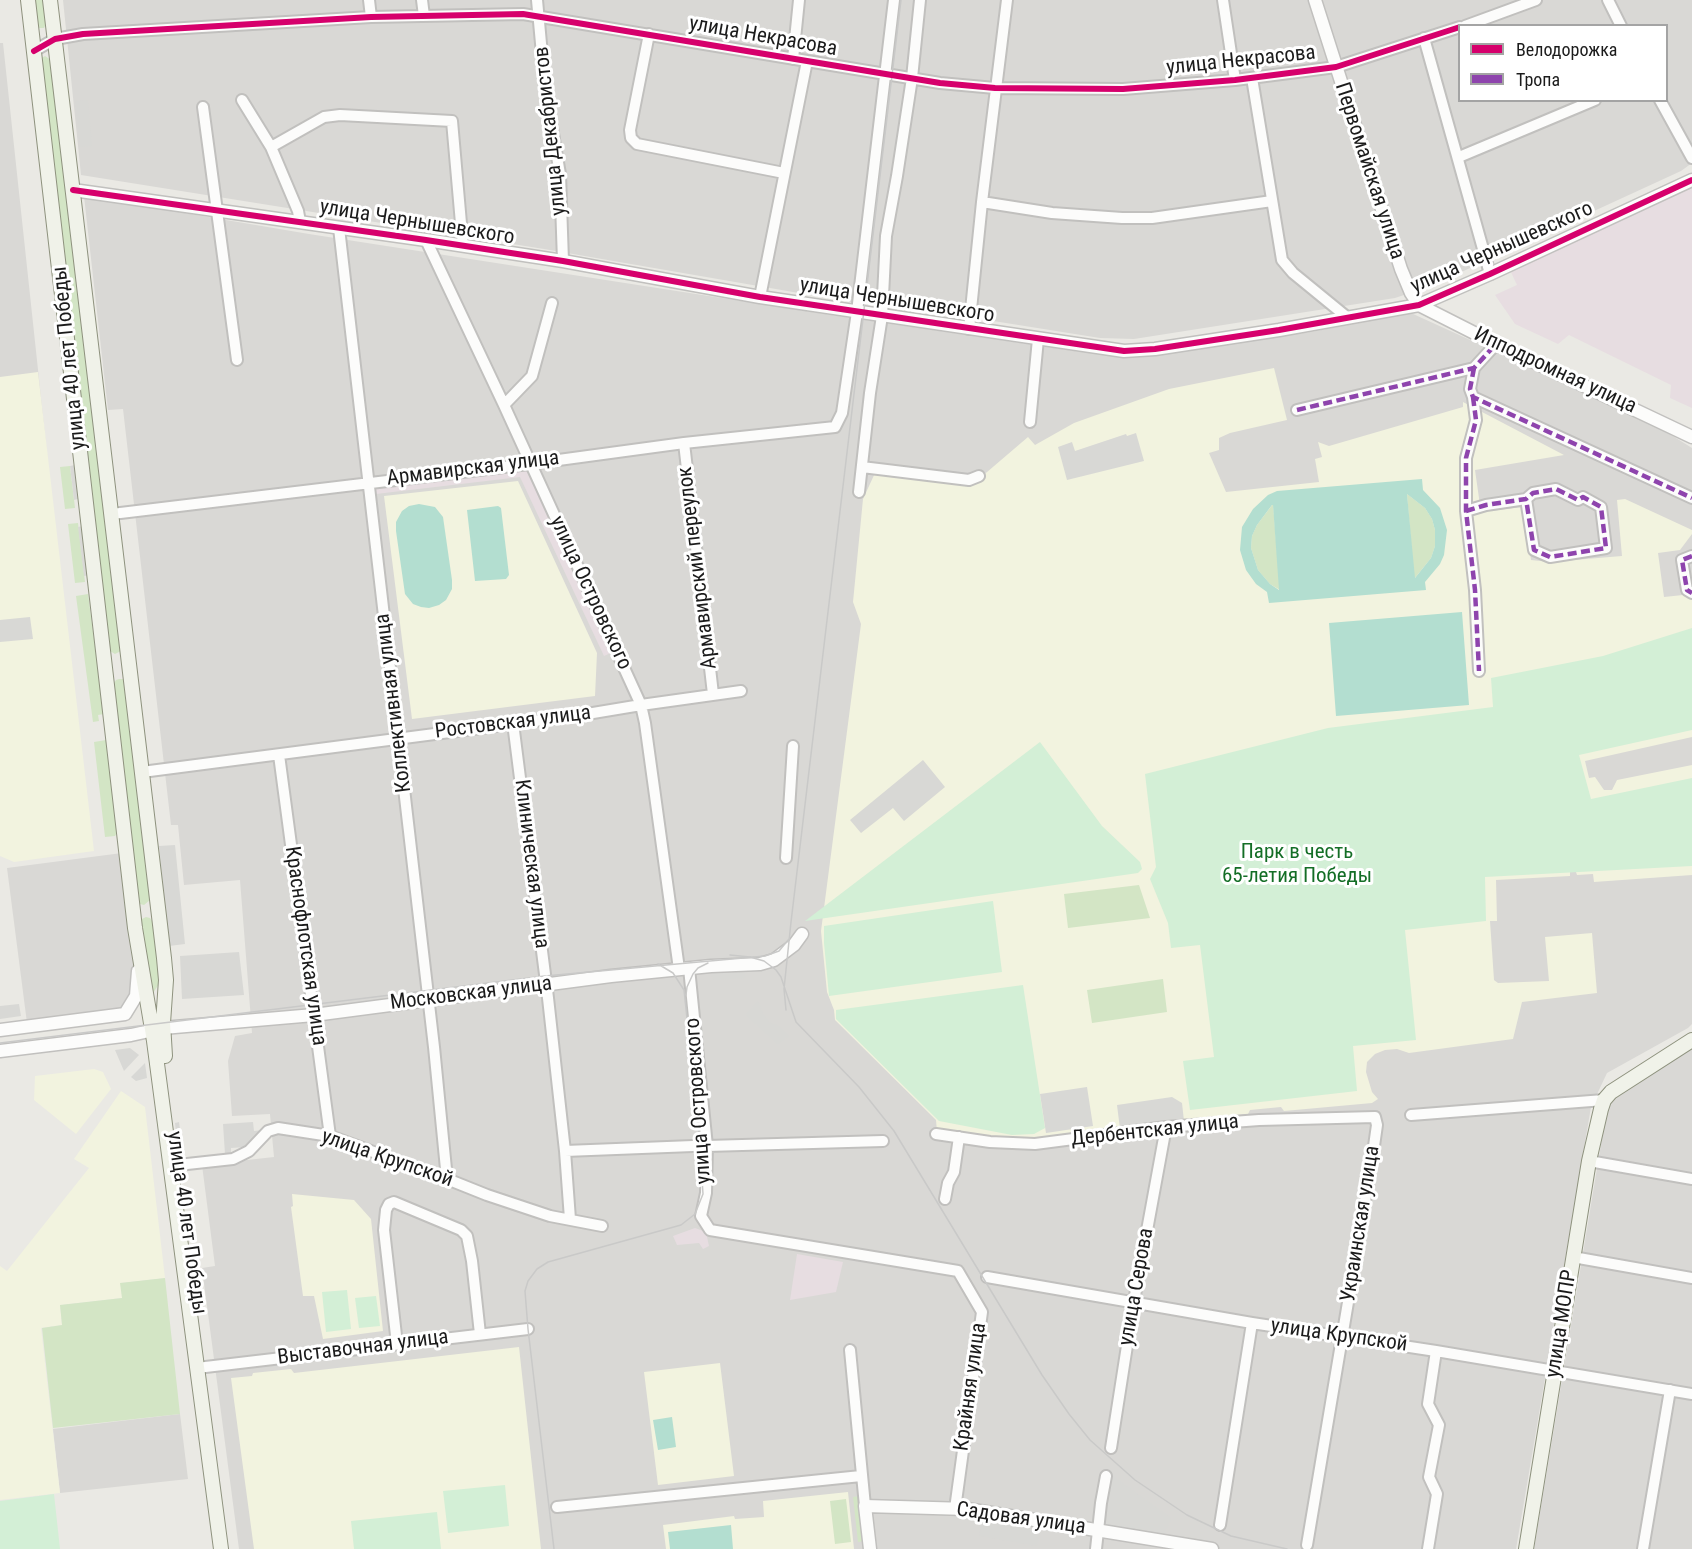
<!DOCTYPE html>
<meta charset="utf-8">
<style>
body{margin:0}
#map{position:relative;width:1692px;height:1549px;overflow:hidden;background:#eae9e4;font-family:"Roboto Condensed",sans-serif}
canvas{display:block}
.legend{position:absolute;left:1458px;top:24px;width:210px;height:78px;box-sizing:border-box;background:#fff;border:2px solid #a4a4a4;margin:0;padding:8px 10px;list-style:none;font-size:18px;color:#1b1b1b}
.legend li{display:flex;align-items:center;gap:12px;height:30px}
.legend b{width:30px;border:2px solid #a4a4a4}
</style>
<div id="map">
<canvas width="1692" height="1549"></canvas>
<ul class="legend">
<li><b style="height:8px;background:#d6006c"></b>Велодорожка</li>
<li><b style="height:8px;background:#8e44ad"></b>Тропа</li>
</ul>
</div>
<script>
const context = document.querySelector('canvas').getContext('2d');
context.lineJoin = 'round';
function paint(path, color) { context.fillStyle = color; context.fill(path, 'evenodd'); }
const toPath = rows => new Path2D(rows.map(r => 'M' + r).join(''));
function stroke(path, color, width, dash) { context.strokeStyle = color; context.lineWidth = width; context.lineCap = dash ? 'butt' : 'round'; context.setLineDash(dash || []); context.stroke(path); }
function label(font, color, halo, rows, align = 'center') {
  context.font = font + ' "Roboto Condensed",sans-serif'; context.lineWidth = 6; context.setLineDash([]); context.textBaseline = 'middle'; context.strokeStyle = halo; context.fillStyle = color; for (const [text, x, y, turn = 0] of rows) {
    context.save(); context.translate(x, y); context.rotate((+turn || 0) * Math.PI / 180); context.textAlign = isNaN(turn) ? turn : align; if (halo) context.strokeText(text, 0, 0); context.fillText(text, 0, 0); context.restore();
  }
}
paint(toPath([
 [63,0,1692,0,1692,163,1681,171,1431,286,1395,298,1134,339,1100,338,962,316,851,302,544,249,81,175],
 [1460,26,1666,26,1666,100,1460,100],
 [0,43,3,43,48,463,0,469],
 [84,196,309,234,825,314,1075,351,1128,357,1311,332,1411,313,1652,423,1692,448,1692,1024,1688,1028,1607,1073,1591,1107,1516,1549,239,1549,202,1268,215,1266,202,1165,274,1157,270,1114,232,1116,228,1061,235,1036,252,1033,240,880,184,885,178,825,171,825,123,409,108,410],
 [122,853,137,971,136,983,126,1008,27,1023,7,868],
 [1692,1044,1692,1549,1534,1549,1608,1102],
 [180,1414,188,1479,60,1493,53,1429]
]), '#d9d8d5');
paint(toPath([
 [1692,185,1692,408,1670,398,1671,385,1569,335,1558,344,1515,324,1495,295,1517,285,1509,268],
 [525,468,613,652,604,656,520,477,376,494,376,485],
 [695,1228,706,1232,709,1246,703,1249,699,1243,677,1245,673,1236],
 [797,1254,843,1262,836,1292,790,1300]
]), '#e7dde1');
paint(toPath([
 [1274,368,1287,420,1230,433,1219,438,1219,450,1209,453,1226,492,1319,482,1315,459,1322,457,1318,442,1329,446,1463,407,1463,402,1564,455,1475,470,1481,512,1523,507,1531,560,1550,562,1622,556,1617,500,1625,499,1692,530,1692,534,1680,550,1658,553,1664,597,1683,595,1692,596,1692,737,1585,761,1589,778,1595,777,1604,790,1612,790,1617,780,1692,765,1692,875,1594,882,1593,874,1577,875,1576,872,1570,872,1570,876,1496,880,1497,921,1490,921,1494,980,1498,983,1549,981,1545,937,1592,933,1597,993,1522,1002,1513,1039,1409,1053,1397,1049,1385,1050,1375,1054,1367,1062,1366,1072,1372,1092,1378,1099,1372,1103,1284,1111,1281,1107,1250,1110,1248,1114,1031,1141,937,1132,936,1120,835,1020,834,1010,827,992,821,931,861,624,853,602,863,499,875,473,973,484,1028,437,1035,445,1074,423,1169,389],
 [38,372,94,851,14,862,0,856,0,377],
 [518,481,597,653,595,696,412,719,384,496],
 [94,1069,103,1072,111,1089,76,1134,34,1100,35,1076],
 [121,1091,145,1107,165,1278,121,1283,122,1298,60,1305,62,1325,41,1328,60,1493,0,1500,0,1266,7,1271,89,1168,74,1159],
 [292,1194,354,1200,371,1219,383,1331,323,1339,314,1296,303,1296,291,1207,293,1206],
 [519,1347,541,1549,254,1549,231,1378,252,1376,253,1373,291,1369,294,1373],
 [720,1363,734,1476,658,1485,644,1372],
 [848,1492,854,1549,666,1549,663,1525,734,1516,735,1519,764,1517,763,1501]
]), '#f2f3df');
paint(toPath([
 [32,0,43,0,46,24,44,28,37,28],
 [45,56,51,60,121,651,115,654,110,651,109,647,40,59],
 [70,466,75,508,65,509,60,467],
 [1407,494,1425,508,1432,519,1435,530,1435,546,1431,558,1414,579],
 [1273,504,1280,590,1270,584,1258,570,1251,548,1252,536,1257,525],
 [78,523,85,582,75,583,68,524],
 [88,594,104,714,98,715,99,721,93,722,76,596],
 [119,679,124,679,126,684,150,900,144,905,140,904,136,900,113,685,116,680],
 [106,740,118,831,115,836,105,837,94,742],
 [1139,885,1150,918,1068,928,1064,894],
 [146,917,150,918,153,923,159,976,159,984,153,993,149,992,140,924,142,919],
 [1163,979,1167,1012,1092,1023,1087,990],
 [165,1278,180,1414,53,1428,42,1328,62,1325,60,1305,122,1298,120,1283],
 [859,1496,864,1541,858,1542,853,1497],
 [846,1499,851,1542,835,1544,830,1501]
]), '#d3e5c5');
paint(toPath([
 [1692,628,1692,730,1579,755,1591,799,1692,778,1692,866,1485,877,1486,921,1405,930,1416,1040,1353,1046,1357,1091,1190,1110,1183,1061,1214,1057,1200,945,1171,948,1168,923,1150,879,1156,867,1145,774,1328,728,1493,707,1491,678,1603,656],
 [1040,742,1102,826,1140,862,1142,869,1138,873,805,921],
 [993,901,1002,972,829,996,824,943,824,926],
 [1023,985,1045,1128,1034,1134,1012,1135,939,1121,836,1019,836,1010],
 [347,1290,351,1329,326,1332,322,1292],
 [376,1296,380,1326,359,1328,355,1298],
 [505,1485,509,1526,448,1533,443,1491],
 [54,1494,60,1549,0,1549,0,1501],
 [437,1512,441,1549,354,1549,351,1521]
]), '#d3efd6');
paint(toPath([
 [1422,479,1423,490,1440,508,1447,530,1444,555,1440,564,1425,582,1426,590,1269,603,1267,592,1256,584,1246,570,1240,550,1242,527,1253,509,1268,495,1277,491],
 [1407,494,1425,508,1432,519,1435,530,1435,546,1431,558,1415,578],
 [1272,505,1273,505,1279,590,1270,584,1258,570,1251,548,1252,536,1257,525],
 [419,504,435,507,443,517,452,580,452,589,446,600,439,605,429,608,421,607,413,604,405,594,396,531,396,522,402,511,409,506],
 [498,506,501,508,509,575,506,579,475,581,467,510],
 [1462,612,1469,705,1336,716,1329,623],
 [672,1417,676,1447,658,1450,653,1420],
 [731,1525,733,1549,670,1549,668,1532]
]), '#b3ded0');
paint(toPath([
 [88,100,92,146,80,147,75,101],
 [1136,433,1144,461,1067,480,1058,447,1072,442,1075,451,1126,434,1127,436],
 [75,465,78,499,74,500,70,466],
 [83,526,89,575,84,576,78,527],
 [30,617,33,639,0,642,0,620],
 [923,760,945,787,904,821,893,808,861,833,850,820],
 [175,845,185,944,169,946,159,846],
 [239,952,244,995,182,999,180,956],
 [741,969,746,978,714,980,709,971],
 [758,1001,763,1014,769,1022,777,1025,789,1036,778,1044,746,1015],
 [19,1004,21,1016,0,1019,0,1006],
 [130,1048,139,1055,124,1071,115,1050],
 [145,1063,147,1078,136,1081,131,1077],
 [1087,1087,1093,1126,1046,1133,1040,1094],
 [1172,1097,1182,1103,1184,1121,1120,1129,1117,1105],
 [179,1122,184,1160,179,1161,175,1123],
 [253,1122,254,1131,263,1130,246,1147,231,1148,231,1153,225,1154,223,1124],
 [500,1334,503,1340,434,1347,430,1342],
 [296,1358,291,1365,237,1371,231,1366],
 [1110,1474,1171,1518,1164,1535,1097,1524],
 [982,1521,1040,1530,1037,1546,979,1536]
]), '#d8d8d5');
const minor = toPath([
 [369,0,371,17],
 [422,0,424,16],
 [537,0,545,87,560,174,563,261],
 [1223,0,1235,80],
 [1608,0,1621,26],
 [1465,26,1536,0],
 [649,34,630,130,631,138,637,144,784,173],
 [1424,38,1490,274],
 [34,51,55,39,83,34,371,17,523,14,940,83,995,88,1123,89,1235,80,1336,67,1460,27],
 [793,59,799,0],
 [1252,78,1282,260,1293,273,1348,318],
 [242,100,271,147,298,211,300,222],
 [1660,100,1692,158],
 [203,107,237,360],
 [271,147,324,117,340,115,452,121,463,246],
 [1459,157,1595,100],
 [982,202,1052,213,1122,218,1152,218,1272,201],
 [339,228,434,1047,447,1179],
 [426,240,504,405,641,705,645,723,679,969],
 [760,297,807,61],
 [969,329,982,202,1007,0],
 [1474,368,1470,389,1473,397,1692,498],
 [1473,397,1476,420,1466,458,1466,511,1475,590,1479,671],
 [504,405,532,376,552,303],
 [1297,410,1474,368,1496,344],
 [1030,422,1038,339],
 [684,443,713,694],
 [862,467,969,480,979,476],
 [859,492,870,393,882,316,886,236,897,176,912,78,920,0],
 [1466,511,1486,505,1526,499,1533,493,1556,489,1578,500,1583,497,1601,507,1606,548,1550,557,1534,550,1526,499],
 [112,514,529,464,684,443,835,427,842,413,857,312,894,0],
 [1692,556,1682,560,1687,590,1692,593],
 [513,723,548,998,565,1151,570,1219],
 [279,755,330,1136],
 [142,772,581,715,641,705,741,691],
 [786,858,793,746],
 [689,968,707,1146,706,1193,701,1216,710,1230,958,1271,982,1312,955,1509],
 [1411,1115,1604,1100],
 [936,1134,990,1142,1035,1144,1166,1127,1259,1120,1375,1117,1377,1125,1372,1160,1307,1545],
 [707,1146,883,1141],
 [565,1151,693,1146],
 [1589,1161,1692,1179],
 [178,1165,233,1159,249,1151,268,1131,278,1128,330,1136,447,1179,487,1195,550,1216,602,1226],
 [945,1199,948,1183,954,1172,959,1137],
 [1573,1257,1692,1278],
 [987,1277,1252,1323,1436,1351,1692,1394],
 [397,1344,384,1230,386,1210,389,1204,394,1202,461,1230,467,1236,472,1261,480,1334],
 [850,1350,865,1506],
 [197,1368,528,1329],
 [1111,1448,1134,1301,1166,1127],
 [557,1507,861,1476],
 [1220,1525,1252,1323],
 [1096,1549,1101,1503,1106,1476],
 [1428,1549,1437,1494,1429,1477,1439,1425,1428,1404,1436,1351],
 [1643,1549,1670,1390]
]);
const tertiary = toPath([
 [1315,0,1401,269,1411,293,1419,305,1496,344,1692,437],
 [73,190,426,240,563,261,760,297,1124,351,1155,349,1279,330,1419,305,1490,274,1692,180],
 [0,1030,125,1014,136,996,138,971],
 [0,1051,131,1035,163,1028,314,1015,611,976,711,966,760,964,774,960,794,945,802,934],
 [870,1549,865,1506,967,1509,1212,1549]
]);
const secondary = toPath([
 [28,0,135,928,154,1041,221,1549],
 [50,0,164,958,166,980,163,1023,165,1056],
 [1526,1549,1589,1161,1601,1109,1604,1100,1611,1092,1692,1040]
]);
stroke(minor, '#c1c0be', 14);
stroke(tertiary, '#c1c0be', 15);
stroke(secondary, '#8e927e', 16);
stroke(minor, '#fcfcfb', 10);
stroke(tertiary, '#fcfcfb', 12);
stroke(secondary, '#f0f2e9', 14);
stroke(toPath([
 [730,955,750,957,764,961,776,970,781,977,796,1022,859,1087,894,1131,1042,1375,1069,1414,1090,1440,1135,1480,1187,1515,1231,1536,1287,1549],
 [686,995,687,987,693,974,698,968,708,963],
 [786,1010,784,989,791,922,901,0],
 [0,1043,545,976,765,956,779,951,789,939],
 [554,1549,528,1329,525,1291,528,1281,537,1269,548,1262,681,1225,695,1214,703,1194,698,1122,684,990,673,973,658,964]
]), '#c9c9c8', 1.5);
stroke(toPath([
 [1474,368,1470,389,1473,397,1692,498],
 [1473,397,1476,420,1466,458,1466,511,1475,590,1479,671],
 [1297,410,1474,368,1496,344],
 [1466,511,1486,505,1526,499,1533,493,1556,489,1578,500,1583,497,1601,507,1606,548,1550,557,1534,550,1526,499],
 [1692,556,1682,560,1687,590,1692,593]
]), '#8e44ad', 4.5, [9, 4.5]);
stroke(toPath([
 [34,51,55,39,83,34,371,17,523,14,940,83,995,88,1123,89,1235,80,1336,67,1460,27],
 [73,190,426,240,563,261,760,297,1124,351,1155,349,1279,330,1419,305,1490,274,1692,180]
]), '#d6006c', 6);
label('21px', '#1b1b1b', '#fff', [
 ["улица Некрасова",763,37,10],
 ["улица Некрасова",1241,61,-6],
 ["улица Декабристов",551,131,-96],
 ["Первомайская улица",1369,171,72],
 ["улица Чернышевского",417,223,9],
 ["улица Чернышевского",1502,248,-24],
 ["улица Чернышевского",897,301,9],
 ["улица 40 лет Победы",70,358,-96],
 ["Ипподромная улица",1555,371,25],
 ["Армавирская улица",473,469,-7],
 ["Армавирский переулок",698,568,-97],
 ["улица Островского",590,593,65],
 ["Коллективная улица",394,703,-97],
 ["Ростовская улица",513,723,-7],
 ["Клиническая улица",531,864,83],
 ["Краснофлотская улица",305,946,82],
 ["Московская улица",471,994,-7],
 ["улица Островского",699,1101,-94],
 ["Дербентская улица",1155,1131,-6],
 ["улица Крупской",387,1159,19],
 ["улица 40 лет Победы",186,1223,82],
 ["Украинская улица",1361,1224,-81],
 ["улица Серова",1137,1287,-80],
 ["улица МОПР",1562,1324,-81],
 ["улица Крупской",1339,1336,8],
 ["Выставочная улица",363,1348,-7],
 ["Крайняя улица",971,1387,-82],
 ["Садовая улица",1021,1519,8]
]);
label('21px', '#146e26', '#fff', [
 ["Парк в честь",1297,853],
 ["65-летия Победы",1297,877]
]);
</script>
